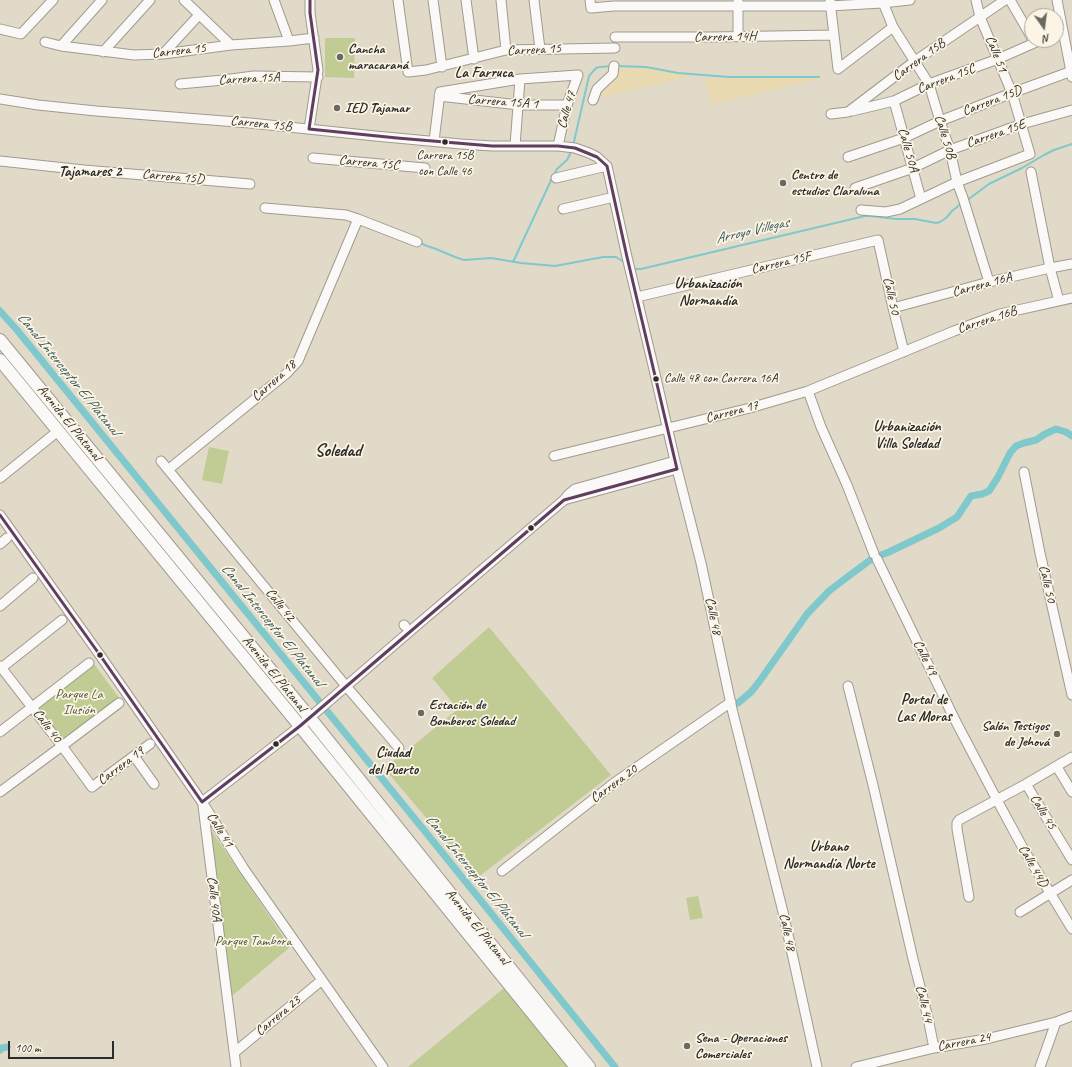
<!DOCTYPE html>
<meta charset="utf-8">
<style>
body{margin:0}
#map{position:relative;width:1072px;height:1067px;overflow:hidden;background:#e2dac8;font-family:Caveat,sans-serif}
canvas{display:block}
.north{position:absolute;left:1024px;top:8px;width:40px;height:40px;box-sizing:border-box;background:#fcf5e5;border:1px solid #a8a49b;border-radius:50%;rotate:166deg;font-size:11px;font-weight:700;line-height:16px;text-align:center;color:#2b2b2b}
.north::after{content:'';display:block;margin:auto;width:14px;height:18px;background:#6b6862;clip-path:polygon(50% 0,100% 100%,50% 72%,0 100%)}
.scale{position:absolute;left:8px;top:1041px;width:106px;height:18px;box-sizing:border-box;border:2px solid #2b2b2b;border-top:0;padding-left:5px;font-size:12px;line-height:14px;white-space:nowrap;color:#2b2b2b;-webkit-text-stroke:3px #fcf5e5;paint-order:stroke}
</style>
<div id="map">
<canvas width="1072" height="1067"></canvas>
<div class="north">N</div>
<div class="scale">100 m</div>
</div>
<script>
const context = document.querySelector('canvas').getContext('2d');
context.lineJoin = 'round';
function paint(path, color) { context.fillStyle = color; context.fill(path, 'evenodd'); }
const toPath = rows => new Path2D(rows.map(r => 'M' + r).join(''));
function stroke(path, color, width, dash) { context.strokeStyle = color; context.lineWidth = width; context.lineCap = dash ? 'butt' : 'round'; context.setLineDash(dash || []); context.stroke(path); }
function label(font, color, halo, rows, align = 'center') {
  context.font = font + ' Caveat,sans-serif'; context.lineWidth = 3.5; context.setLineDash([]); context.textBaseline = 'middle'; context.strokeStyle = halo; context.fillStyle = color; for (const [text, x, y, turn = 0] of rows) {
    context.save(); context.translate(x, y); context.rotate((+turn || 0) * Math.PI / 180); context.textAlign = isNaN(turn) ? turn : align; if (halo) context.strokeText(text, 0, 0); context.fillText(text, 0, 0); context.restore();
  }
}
paint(toPath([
 [325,38,355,38,354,78,325,77],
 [209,447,229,451,222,484,202,480],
 [489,627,611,775,477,878,384,768,409,749,458,709,432,678],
 [94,664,120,699,64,741,38,706],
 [211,830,290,947,232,996,212,861],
 [698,896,703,918,690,920,686,898],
 [504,988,568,1067,408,1067]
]), '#c0cc93');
paint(toPath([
 [615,67,646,67,678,73,697,75,595,99],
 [705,78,750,79,818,78,819,79,711,104]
]), '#e9dab1');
stroke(toPath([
 [617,66,646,67,678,73,729,77,819,77],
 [573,146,589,76,596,68,600,67,611,66],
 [966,201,989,184,1022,168,1044,155,1054,150,1072,144],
 [421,243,427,246,436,249,455,257,464,260,491,258,521,263,555,266,603,257,616,257,624,262],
 [513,262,554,174,557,169,567,160,572,150],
 [633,267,636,269,641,269,865,216,871,216,896,219,915,219,936,223,940,222,946,218,952,211,962,203]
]), '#7fc8cc', 2);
stroke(toPath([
 [0,311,17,330,432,840,615,1067],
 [738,703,751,692,759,682,807,614,829,591,846,578,873,558,889,552,939,528,957,517,971,496,982,494,989,491,998,477,1010,453,1016,446,1024,443,1036,440,1045,434,1056,429,1066,432,1072,436],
 [0,1050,2,1048,7,1047]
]), '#7fc8cc', 7);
const minor = toPath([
 [184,0,231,45],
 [274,0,289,41],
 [398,0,408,72,426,70,506,50,615,48],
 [433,0,442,67],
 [466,0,474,59],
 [501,0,506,50],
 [534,0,540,49],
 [590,0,591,8,614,6,830,6,882,3,910,0],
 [882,0,893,27,929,84,940,121,950,150,957,182,963,198,989,282],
 [1010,0,1032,38],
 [1057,0,1072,77],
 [738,1,738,37],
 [830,1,838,69],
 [0,29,21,34,53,0],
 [615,37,712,37,834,35],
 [45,42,61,46,134,55,163,54,231,45,289,41,314,38],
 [61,46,102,0],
 [103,52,150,0],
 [163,54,199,15],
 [838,69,893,27],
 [180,84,223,80,254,76,318,77],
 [439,96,519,105,567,105],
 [0,99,38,105,96,111,250,123,375,136,461,144,492,146,558,146,575,148,589,153,597,157,607,166,627,257,652,361,675,461,701,563,732,709,783,912,817,1067],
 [593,100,597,89,613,74,614,66],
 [894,101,921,199],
 [852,111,894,101,929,84,998,59,1041,40],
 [831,114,848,112,915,61,1005,0],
 [309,129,318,70,310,13,310,0],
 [434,141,440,92,520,79,578,75,567,105,558,146],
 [515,146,520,79],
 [848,157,904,138,940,121,1012,93,1072,71],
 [313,158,425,168],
 [0,161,84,170,250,184],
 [1031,172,1050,268,1059,301],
 [556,178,607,166],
 [855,188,913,168,950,150,1022,124,1072,110],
 [265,208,346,215,358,219,417,242],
 [563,209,614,197],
 [861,210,886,212,900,209,957,182,1030,154,1012,93,980,17,976,0],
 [637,297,878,240,893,308,904,352],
 [893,308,989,282,1050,268,1072,264],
 [808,391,821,427,847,485,874,554],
 [554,456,750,408,808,391,954,331,1000,314,1072,298],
 [161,461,346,686,399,748],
 [169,469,287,373,298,361,358,219],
 [1024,472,1040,553,1072,695],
 [0,478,58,431],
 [564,500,569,494,575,489,675,461],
 [0,515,102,658,202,802,244,869,383,1067],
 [0,544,7,538],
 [877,559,954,718,997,800,1024,850,1072,929],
 [0,606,33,578],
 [404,625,405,626],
 [0,666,62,746,92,787,150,744],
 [0,669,62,620],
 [848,686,873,785,913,959,928,1018,934,1048],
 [0,732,89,663],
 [134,756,154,784],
 [1057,767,1072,792],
 [1026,784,1072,860],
 [0,792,62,746,119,703],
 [202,802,300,726,409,632,564,500,677,469],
 [203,806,236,1067],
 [502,871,614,783,731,702],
 [969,897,957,829,957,823,959,820,1026,784,1072,757],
 [1020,912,1072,880],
 [235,1052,322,980],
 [856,1067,934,1048,986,1039,1056,1022,1072,1016],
 [1040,1067,1056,1022]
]);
const major = toPath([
 [0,340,310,718,589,1067],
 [0,360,300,726,576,1067]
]);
stroke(minor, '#9f9b91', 11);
stroke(major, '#9f9b91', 14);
stroke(minor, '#fbf9f7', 9);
stroke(major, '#fbf9f7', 12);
stroke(toPath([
 [0,515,102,658,202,802,300,726,564,500,677,469,627,257,607,166,597,157,575,148,558,146,492,146,397,138,309,129,318,70,310,13,310,0]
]), '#603e5f', 3);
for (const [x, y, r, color] of [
 [340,57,4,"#6b6862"],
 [337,108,4,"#6b6862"],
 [445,142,3.5,"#2b2b2b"],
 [783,183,4,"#6b6862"],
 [656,379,3.5,"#2b2b2b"],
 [531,528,3.5,"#2b2b2b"],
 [100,655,3.5,"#2b2b2b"],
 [421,713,4,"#6b6862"],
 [1057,734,4,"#6b6862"],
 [276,744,3.5,"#2b2b2b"],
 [687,1046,4,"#6b6862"]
]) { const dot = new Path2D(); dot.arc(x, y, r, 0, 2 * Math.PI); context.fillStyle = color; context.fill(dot); stroke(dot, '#fcf5e5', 1.5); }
label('13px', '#2b2b2b', '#fcf5e5', [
 ["Carrera 15B",445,156],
 ["con Calle 46",445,172],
 ["Calle 48 con Carrera 16A",664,379,"left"]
]);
label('14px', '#2b2b2b', '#fcf5e5', [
 ["Carrera 14H",725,37,-1],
 ["Carrera 15",534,50,-3],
 ["Carrera 15",179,51,-6],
 ["Calle 51",996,54,68],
 ["Carrera 15B",919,60,-36],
 ["Carrera 15A",249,79,-3],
 ["Carrera 15C",946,79,-21],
 ["Carrera 15D",992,101,-21],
 ["Carrera 15A 1",503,102,4],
 ["Calle 47",567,110,-74],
 ["Carrera 15B",261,124,6],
 ["Carrera 15E",996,134,-19],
 ["Calle 50B",945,137,73],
 ["Calle 50A",908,150,74],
 ["Carrera 15C",369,163,5],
 ["Carrera 15D",173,177,5],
 ["Carrera 15F",781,263,-13],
 ["Carrera 16A",982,285,-15],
 ["Calle 50",891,296,77],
 ["Carrera 16B",987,320,-18],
 ["Carrera 18",274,381,-42],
 ["Carrera 17",732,412,-15],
 ["Avenida El Platanal",69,423,51],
 ["Calle 50",1047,584,77],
 ["Calle 42",280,605,51],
 ["Calle 48",713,616,78],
 ["Calle 49",925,658,64],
 ["Avenida El Platanal",274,674,51],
 ["Calle 40",47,726,53],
 ["Carrera 19",121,766,-37],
 ["Carrera 20",614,784,-36],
 ["Calle 45",1043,812,59],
 ["Calle 41",220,830,58],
 ["Calle 44D",1033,866,60],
 ["Calle 40A",214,899,83],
 ["Avenida El Platanal",477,927,51],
 ["Calle 48",787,932,78],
 ["Calle 44",924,1004,76],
 ["Carrera 23",278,1016,-40],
 ["Carrera 24",964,1042,-11]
]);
label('bold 14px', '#2b2b2b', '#fcf5e5', [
 ["Cancha",348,49],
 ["maracaraná",348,65],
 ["IED Tajamar",345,108],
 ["Centro de",791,175],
 ["estudios Claraluna",791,191],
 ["Estación de",429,705],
 ["Bomberos Soledad",429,721],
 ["Salón Testigos",1049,726,"right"],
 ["de Jehová",1049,742,"right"],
 ["Sena - Operaciones",695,1038],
 ["Comerciales",695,1054]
], 'left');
label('14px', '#4f583d', '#fcf5e5', [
 ["Parque La",79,694],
 ["Ilusión",79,710],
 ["Parque Tambora",253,941]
]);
label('bold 15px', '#2b2b2b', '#fcf5e5', [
 ["La Farruca",484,73],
 ["Tajamares 2",90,172],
 ["Urbanización",708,284],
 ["Normandía",708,301],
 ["Urbanización",907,427],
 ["Villa Soledad",907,444],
 ["Portal de",924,700],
 ["Las Moras",924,717],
 ["Ciudad",393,753],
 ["del Puerto",393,770],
 ["Urbano",829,847],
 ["Normandía Norte",829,864]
]);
label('italic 15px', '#38585c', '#fcf5e5', [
 ["Arroyo Villegas",752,231,-13],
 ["Canal Interceptor El Platanal",68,374,51],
 ["Canal Interceptor El Platanal",272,625,51],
 ["Canal Interceptor El Platanal",476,876,51]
]);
label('bold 18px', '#2b2b2b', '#fcf5e5', [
 ["Soledad",338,451]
]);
</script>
